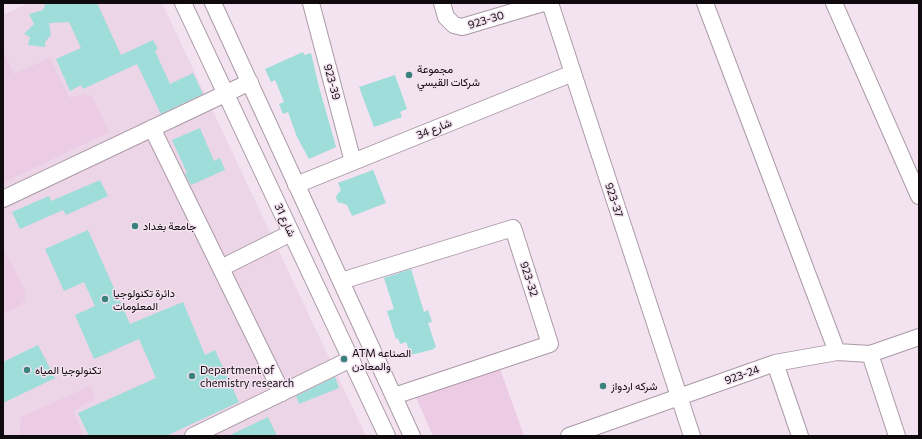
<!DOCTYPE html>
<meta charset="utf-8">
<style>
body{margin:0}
#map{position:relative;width:922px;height:439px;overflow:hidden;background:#f3e2ef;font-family:Commissioner,sans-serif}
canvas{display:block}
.frame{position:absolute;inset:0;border:4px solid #0f0a0e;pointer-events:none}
</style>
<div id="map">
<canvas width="922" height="439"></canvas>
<div class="frame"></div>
</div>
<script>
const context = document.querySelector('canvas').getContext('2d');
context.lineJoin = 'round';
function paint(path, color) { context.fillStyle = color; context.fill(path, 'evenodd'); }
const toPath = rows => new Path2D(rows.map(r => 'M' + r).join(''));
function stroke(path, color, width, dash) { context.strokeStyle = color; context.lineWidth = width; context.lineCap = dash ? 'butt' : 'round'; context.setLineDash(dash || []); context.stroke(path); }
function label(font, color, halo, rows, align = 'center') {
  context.font = font + ' Commissioner,Vazirmatn,sans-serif'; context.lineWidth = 3; context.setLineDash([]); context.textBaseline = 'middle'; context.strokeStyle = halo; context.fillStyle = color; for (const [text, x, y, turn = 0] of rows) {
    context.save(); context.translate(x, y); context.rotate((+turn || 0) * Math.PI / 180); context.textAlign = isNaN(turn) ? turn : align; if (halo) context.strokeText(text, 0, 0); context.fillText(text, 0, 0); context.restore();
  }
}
paint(toPath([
 [29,3,162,3,366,436,3,436,3,15]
]), '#ecd5e7');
paint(toPath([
 [3,50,14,74,50,58,57,74,70,98,83,94,91,95,109,132,3,183],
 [3,248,25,291,25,299,20,306,3,314],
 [499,366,524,436,433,436,413,391],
 [90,386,95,399,73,411,84,436,19,436,21,417]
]), '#ebcce4');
paint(toPath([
 [46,3,97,3,121,55,153,40,158,49,155,51,170,84,193,73,203,94,161,114,137,64,83,89,81,85,70,91,56,59,81,48,69,22,49,23,51,35,45,42,45,47,28,45,30,37,24,34,34,24,29,14,43,10],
 [303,52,304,55,311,53,319,87,336,147,309,159,297,137,288,112,283,114,279,104,284,102,275,80,271,82,265,69],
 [395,75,407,109,400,112,402,117,374,127,359,87],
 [200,128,214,161,220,158,225,170,191,185,185,174,187,173,172,140],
 [373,170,386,203,352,216,347,205,338,202,336,198,337,195,341,190,338,183],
 [100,180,108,196,66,215,63,210,20,229,12,212,49,196,51,201],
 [88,230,130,324,183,302,205,355,215,350,239,402,166,436,89,436,78,413,156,378,139,339,94,359,75,315,95,306,84,282,64,291,45,249],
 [411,269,424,312,428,310,432,322,428,323,436,347,434,348,434,349,411,355,406,342,400,344,398,338,396,339,387,311,394,309,384,278],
 [38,345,55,378,3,403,3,362],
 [335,377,339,388,299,404,296,396],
 [268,417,277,436,228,436]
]), '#9eddda');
const minor = toPath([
 [183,3,387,436],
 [213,3,412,436],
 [311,3,353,162],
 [442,3,446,17,454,25,462,27,543,3],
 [550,3,692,436],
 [705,3,837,352],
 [834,3,919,196],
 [152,128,282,393],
 [296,185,573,73],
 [3,199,250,82],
 [221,268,291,233],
 [341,281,513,228,550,344,394,396],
 [870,354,897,436],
 [775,363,800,436],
 [193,436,351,359],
 [569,436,775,363,837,352,870,354,919,337]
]);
stroke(minor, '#aa9aa6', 18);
stroke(minor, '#fff', 16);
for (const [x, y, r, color] of [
 [409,75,4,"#3a8280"],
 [135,226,4,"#3a8280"],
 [105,299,4,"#3a8280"],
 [344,359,4,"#3a8280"],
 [27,370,4,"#3a8280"],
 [192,376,4,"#3a8280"],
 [603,386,4,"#3a8280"]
]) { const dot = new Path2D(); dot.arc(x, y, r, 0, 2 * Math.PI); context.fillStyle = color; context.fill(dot); stroke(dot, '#f3e2ef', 1.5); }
label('11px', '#0f0a0e', '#f3e2ef', [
 ["923-30",486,20,-17],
 ["923-39",332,82,75],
 ["شارع 34",434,129,-22],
 ["923-37",614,200,72],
 ["شارع 31",285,220,65],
 ["923-32",529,279,72],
 ["923-24",742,375,-20]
]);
label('11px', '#0f0a0e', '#f3e2ef', [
 ["مجموعة",417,69],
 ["شركات القيسي",417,82],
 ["جامعة بغداد",143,226],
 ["دائرة تكنولوجيا",113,293],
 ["المعلومات",113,306],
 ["ATM الصناعه",352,353],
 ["والمعادن",352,366],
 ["تكنولوجيا المياه",35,370],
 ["Department of",200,370],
 ["chemistry research",200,383],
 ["شركه اردواز",611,386]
], 'left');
</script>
